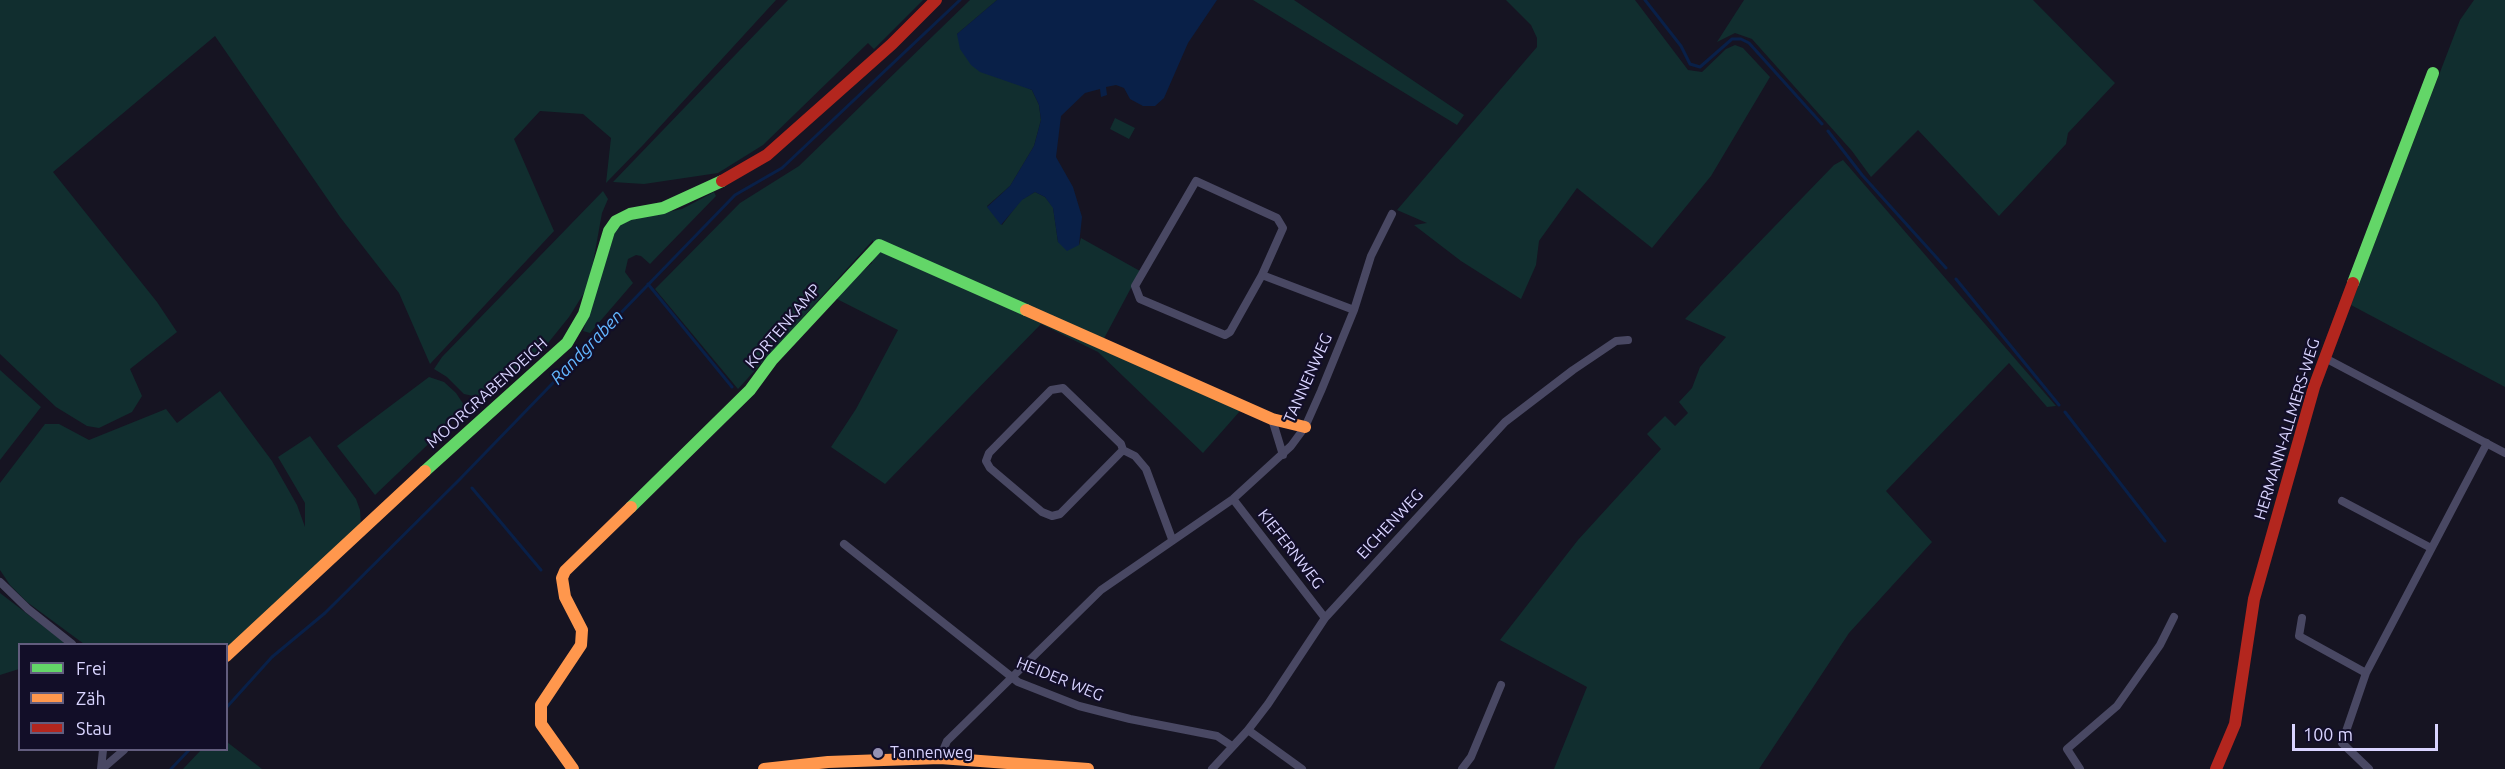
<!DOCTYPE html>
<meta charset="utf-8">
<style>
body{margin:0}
#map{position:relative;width:2505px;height:769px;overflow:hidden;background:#161422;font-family:Ubuntu,sans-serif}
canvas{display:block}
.legend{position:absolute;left:18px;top:643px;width:210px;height:108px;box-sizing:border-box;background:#120e28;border:2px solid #625d7e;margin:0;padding:8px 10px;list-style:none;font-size:18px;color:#d9d4ff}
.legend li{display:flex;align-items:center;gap:12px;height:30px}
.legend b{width:30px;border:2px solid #625d7e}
.scale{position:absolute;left:2292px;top:724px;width:146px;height:27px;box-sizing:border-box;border:3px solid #d9d4ff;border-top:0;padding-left:8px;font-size:18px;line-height:21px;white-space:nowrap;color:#d9d4ff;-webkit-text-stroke:4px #120e28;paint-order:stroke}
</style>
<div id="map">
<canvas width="2505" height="769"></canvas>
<ul class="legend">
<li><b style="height:8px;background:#63d668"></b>Frei</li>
<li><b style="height:8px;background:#ff974d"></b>Zäh</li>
<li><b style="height:8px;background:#b3261e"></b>Stau</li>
</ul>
<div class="scale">100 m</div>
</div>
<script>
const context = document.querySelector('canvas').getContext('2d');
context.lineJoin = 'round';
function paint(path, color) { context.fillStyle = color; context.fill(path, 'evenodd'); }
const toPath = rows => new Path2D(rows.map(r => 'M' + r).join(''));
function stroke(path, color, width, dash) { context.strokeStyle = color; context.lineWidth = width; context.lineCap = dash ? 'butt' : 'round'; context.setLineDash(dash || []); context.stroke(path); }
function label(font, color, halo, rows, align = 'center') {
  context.font = font + ' Ubuntu,sans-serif'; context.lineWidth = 4.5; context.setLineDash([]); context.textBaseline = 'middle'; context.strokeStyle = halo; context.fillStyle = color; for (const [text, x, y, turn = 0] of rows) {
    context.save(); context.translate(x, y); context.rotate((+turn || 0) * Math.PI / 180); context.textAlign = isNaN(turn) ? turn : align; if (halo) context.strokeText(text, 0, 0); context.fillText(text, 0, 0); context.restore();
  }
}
paint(toPath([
 [0,0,776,0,644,144,606,183,611,138,583,114,540,111,514,139,554,231,430,364,399,293,340,217,215,36,53,172,157,302,177,332,130,369,142,396,132,412,99,428,87,426,56,407,0,354],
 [788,0,923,0,874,49,868,43,763,145,718,173,644,184,613,182],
 [970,0,997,0,957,34,1014,82,1032,90,1039,105,1041,120,1034,146,1010,186,987,206,1002,225,1021,200,1035,192,1045,197,1053,207,1058,242,1079,245,1081,238,1140,271,1100,346,1240,411,1203,453,1098,352,1041,324,885,484,831,447,856,409,898,330,833,297,872,263,873,240,738,389,655,289,740,203,799,166],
 [1253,0,1294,0,1464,115,1457,125],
 [1506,0,1635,0,1688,70,1702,72,1726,49,1735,45,1743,48,1770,77,1711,176,1652,248,1577,188,1539,241,1536,265,1521,299,1461,261,1414,225,1427,223,1397,210,1537,47,1537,38,1531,25],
 [1744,0,2033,0,2115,83,2068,133,2066,144,1999,216,1918,130,1871,177,1852,151,1752,39,1735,33,1717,42],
 [2474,0,2505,0,2505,387,2351,305,2460,20],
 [1115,118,1135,128,1129,139,1110,129],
 [1843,160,2056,406,2047,407,2009,363,1886,491,1932,542,1849,633,1759,769,1554,769,1587,687,1500,640,1578,540,1661,449,1647,434,1665,416,1675,426,1688,413,1679,402,1692,388,1700,367,1726,337,1685,319,1834,165],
 [603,191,608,199,602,213,589,285,569,317,540,353,478,397,464,394,447,377,434,369,442,357],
 [714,192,716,196,650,264,641,256,636,255,628,259,625,272,633,283,590,333,583,331,615,232,619,225,629,220,682,209],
 [0,370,41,407,0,460],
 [429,377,444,382,456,393,466,408,375,495,337,446],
 [220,391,272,461,297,505,305,527,305,503,278,457,310,436,356,499,360,510,361,524,227,650,226,644,84,644,27,602,10,585,0,570,0,483,45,424,59,424,89,440,166,409,177,423],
 [0,593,64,642,62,644,20,644,19,669,0,675],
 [227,742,262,769,183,769,201,750,226,750]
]), '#112e2f');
paint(toPath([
 [997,0,1217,0,1188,43,1164,98,1155,106,1143,106,1130,99,1124,88,1116,85,1106,87,1107,95,1101,97,1100,89,1085,93,1061,116,1056,157,1073,187,1082,217,1079,245,1067,251,1058,242,1053,208,1045,197,1035,192,1022,200,1001,225,987,207,1010,186,1034,146,1041,120,1039,105,1032,90,980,72,971,65,960,49,957,34]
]), '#092048');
stroke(toPath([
 [1645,0,1681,46,1690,64,1700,67,1732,39,1741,39,1749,43,1822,124],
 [1828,131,1862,175,1946,268],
 [1956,279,2059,405],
 [648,284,732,387],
 [2065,412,2165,541],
 [472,488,541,570],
 [226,708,272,657,325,613,459,480,735,195,782,168,960,0],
 [171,769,189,750]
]), '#092048', 3);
stroke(toPath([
 [1262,275,1230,332,1225,335,1140,299,1135,286,1196,181,1277,218,1283,228,1262,275,1354,310],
 [2325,358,2505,453],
 [1272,419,1283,455],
 [1123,450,1060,514,1052,516,1042,512,990,468,986,461,989,453,1051,390,1063,388,1121,444,1123,450,1135,456,1146,469,1172,539],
 [1233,499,1325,618],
 [2342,501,2431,548],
 [844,544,1018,682,1079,706,1130,719,1217,736,1232,746],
 [0,582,28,609,72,644],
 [2302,618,2299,636,2366,673],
 [1248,730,1302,769],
 [940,758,947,741,1101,590,1233,499,1291,446,1305,427,1321,391,1354,310,1371,256,1392,214],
 [101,769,103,750],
 [102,769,124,750],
 [1212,769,1248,730,1268,704,1325,618,1505,422,1573,370,1616,341,1628,340],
 [1462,769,1471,757,1501,685],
 [2080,769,2067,749,2117,706,2160,645,2174,617],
 [2369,769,2342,743,2366,673,2487,443]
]), '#494863', 8);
stroke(toPath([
 [2353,283,2433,73],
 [425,471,567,343,584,314,609,231,616,221,630,214,663,208,722,181],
 [631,507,750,390,772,360,879,245,1026,310]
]), '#63d668', 12);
stroke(toPath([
 [1026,310,1272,419,1305,427],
 [226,656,425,471],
 [573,769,541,724,541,705,581,645,582,630,565,597,562,578,565,571,631,507],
 [764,769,828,762,940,758,1088,769]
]), '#ff974d', 12);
stroke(toPath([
 [722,181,767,155,892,44,936,0],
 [2216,769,2235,724,2254,599,2314,387,2353,283]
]), '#b3261e', 12);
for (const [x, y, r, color] of [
 [878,753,6,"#9591b2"]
]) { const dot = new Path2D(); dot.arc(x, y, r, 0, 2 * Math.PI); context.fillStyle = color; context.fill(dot); stroke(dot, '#120e28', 2); }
label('16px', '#d9d4ff', '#120e28', [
 ["KORTENKAMP",783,326,-49],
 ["TANNENWEG",1308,378,-66],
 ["MOORGRABENDEICH",487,393,-42],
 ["HERMANN-ALLMERS-WEG",2287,429,-73],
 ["EICHENWEG",1390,524,-47],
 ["KIEFERNWEG",1291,549,52],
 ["HEIDER WEG",1060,679,22]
]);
label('16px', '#d9d4ff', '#120e28', [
 ["Tannenweg",890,753]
], 'left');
label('italic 18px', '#62b6ff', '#120e28', [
 ["Randgraben",587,347,-46]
]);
</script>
